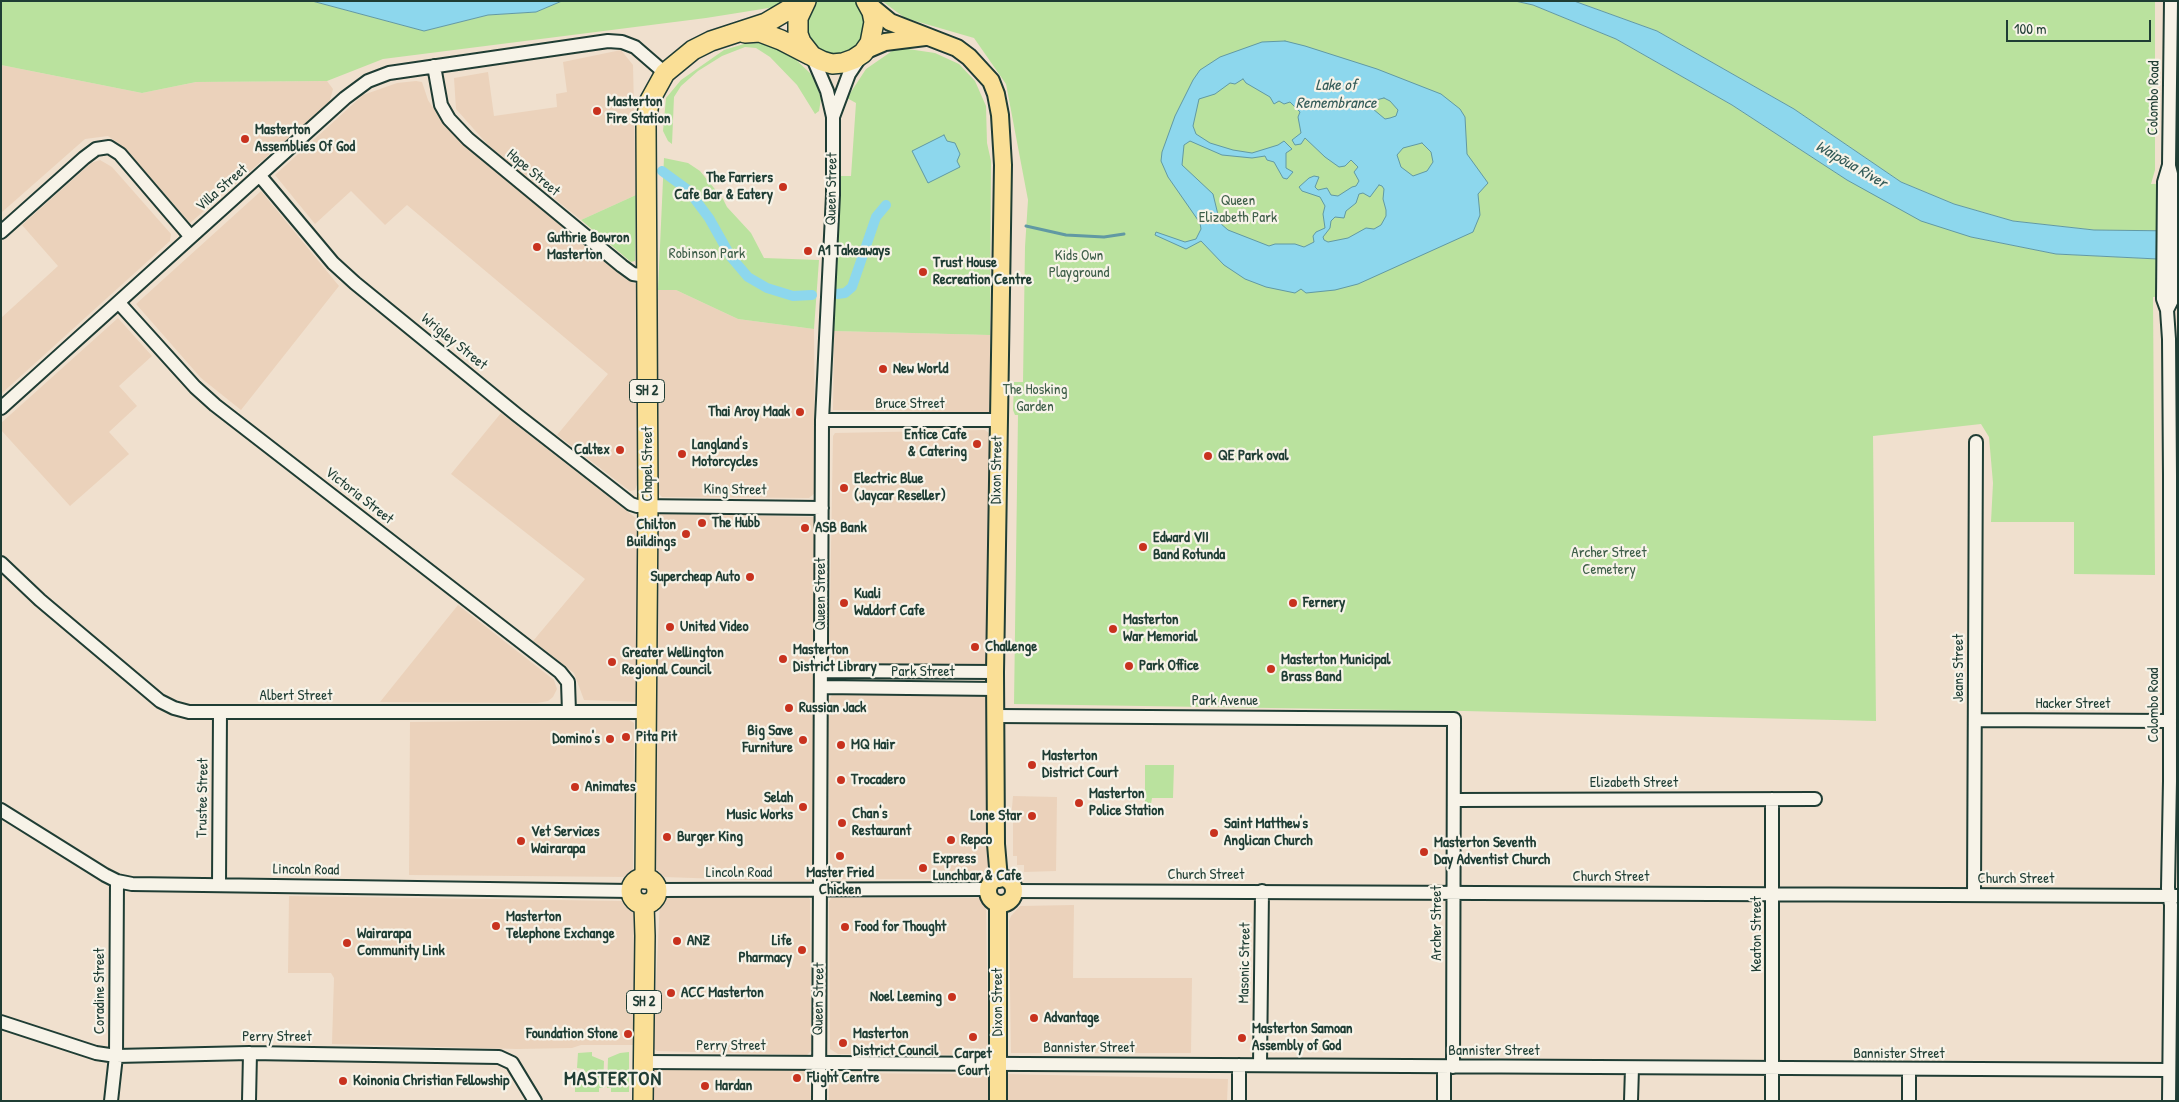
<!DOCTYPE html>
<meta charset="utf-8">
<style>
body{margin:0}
#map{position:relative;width:2179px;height:1102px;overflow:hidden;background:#f0e0ce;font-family:"Patrick Hand",sans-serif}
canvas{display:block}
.frame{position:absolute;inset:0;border:2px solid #1f3d34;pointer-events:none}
.scale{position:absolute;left:2006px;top:20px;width:145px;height:22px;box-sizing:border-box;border:2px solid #1f3d34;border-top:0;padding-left:6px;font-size:15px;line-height:18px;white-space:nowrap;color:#1f3d34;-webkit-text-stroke:4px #f7f3e8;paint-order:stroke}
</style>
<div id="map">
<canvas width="2179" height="1102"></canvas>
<div class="frame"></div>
<div class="scale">100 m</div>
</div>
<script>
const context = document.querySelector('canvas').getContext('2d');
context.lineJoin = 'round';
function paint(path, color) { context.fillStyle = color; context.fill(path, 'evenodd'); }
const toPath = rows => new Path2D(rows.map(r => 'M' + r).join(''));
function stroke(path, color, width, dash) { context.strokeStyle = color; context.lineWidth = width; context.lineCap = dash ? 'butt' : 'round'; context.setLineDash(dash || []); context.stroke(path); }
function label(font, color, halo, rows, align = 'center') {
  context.font = font + ' "Patrick Hand",sans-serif'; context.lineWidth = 4.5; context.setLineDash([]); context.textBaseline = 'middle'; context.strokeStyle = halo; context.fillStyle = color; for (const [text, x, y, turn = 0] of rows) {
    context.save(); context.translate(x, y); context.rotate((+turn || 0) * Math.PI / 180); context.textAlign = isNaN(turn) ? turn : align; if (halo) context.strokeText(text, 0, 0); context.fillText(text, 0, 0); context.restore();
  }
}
paint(toPath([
 [621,50,633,65,636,195,581,220,488,145,456,109,454,78,488,72,494,116,557,107,556,94,567,92,563,62],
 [1,65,142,93,196,82,327,81,333,89,332,93,329,103,190,223,125,148,108,136,85,139,1,213],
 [416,81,422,82,428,100,444,125,461,142,627,280,638,285,639,479,635,490,630,491,557,435,608,374,407,205,385,225,351,191,315,224,275,175,363,95,397,83],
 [100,160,112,167,171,234,170,241,1,394,1,318,58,266,22,225,91,163],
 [261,191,339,286,241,410,201,378,136,304],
 [663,288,676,290,738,319,814,329,815,493,809,498,662,497,657,492,658,290],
 [118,318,152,356,119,386,137,406,109,432,129,454,70,506,1,430,1,423],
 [834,331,990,335,991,413,833,410],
 [501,413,637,519,639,523,638,702,584,700,574,673,533,641,585,579,451,474],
 [985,430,990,434,987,666,829,665,833,436,835,433],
 [660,514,817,517,812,880,809,882,664,877,656,869,657,517],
 [458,605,554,680,557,689,553,697,548,701,537,703,380,702],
 [833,693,985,695,987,699,991,874,987,879,837,879,832,876,830,873,828,702],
 [628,719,634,723,633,872,628,877,409,875,410,722],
 [1013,796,1057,797,1056,871,1024,872,1024,865,1017,865,1017,856,1013,856,1013,820,1011,820],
 [289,896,626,901,632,906,637,915,635,1045,581,1045,572,1048,517,1049,332,1044,334,978,331,973,288,973],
 [807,896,810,899,811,1051,807,1055,657,1051,653,1048,660,900,667,898],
 [831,898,979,898,986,901,988,1055,838,1054,830,1049,829,902],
 [1074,905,1073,978,1192,978,1191,1053,1011,1053,1009,921,1011,916,1020,906],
 [656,1068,809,1068,811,1101,650,1101,650,1072],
 [829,1073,988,1074,988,1101,829,1101],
 [1006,1074,1228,1079,1227,1101,1006,1101]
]), '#ebd2bb');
paint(toPath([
 [1,1,312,1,424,31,488,15,536,12,562,1,781,1,775,7,706,18,383,59,327,81,196,82,142,93,1,65],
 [813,1,859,1,869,20,860,49,828,58,804,35,806,12],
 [882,1,1515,1,1533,5,1616,39,1732,105,1847,180,1971,237,2056,254,2178,260,2178,295,2153,297,2155,575,2074,574,2074,522,1991,522,1993,483,1989,437,1981,424,1873,436,1876,721,1464,711,1014,704,1018,415,1015,415,1013,410,1014,382,1023,382,1025,247,1028,200,1006,84,974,38,905,18],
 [1574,1,2155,1,2155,170,2151,184,2178,183,2178,231,2094,230,2013,221,1954,204,1901,182,1794,109,1657,31],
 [760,43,778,48,792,56,810,73,817,86,821,99,819,111,815,114,797,85,770,57,756,48,745,47,722,56,698,71,681,86,674,97,672,144,668,141,663,131,666,98,681,80,724,50,744,44],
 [895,49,908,49,935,53,959,64,975,81,986,106,987,143,991,161,990,335,834,331,837,176,851,176,856,103,847,98,866,69],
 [664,158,688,163,700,171,723,199,727,207,751,233,764,258,819,260,814,329,738,319,676,290,658,290],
 [636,195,635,261,631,262,581,220],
 [1145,765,1174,765,1173,798,1152,798,1151,804,1145,806],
 [592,1052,592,1056,604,1061,603,1088,599,1088,599,1092,575,1092,575,1084,584,1084,584,1069,577,1068,578,1053],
 [629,1052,629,1092,611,1092,611,1088,607,1088,608,1058,620,1053]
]), '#bae29e');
const water = toPath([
 [312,1,562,1,536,12,488,15,424,31,312,1],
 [1515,1,1574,1,1657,31,1794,109,1901,182,1954,204,2013,221,2094,230,2178,231,2178,260,2056,254,1971,237,1921,221,1847,180,1732,105,1616,39,1533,5,1515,1],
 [1285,41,1305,46,1377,69,1441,94,1460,109,1465,117,1467,154,1488,183,1478,194,1480,215,1473,232,1358,284,1335,290,1306,293,1301,289,1295,293,1266,287,1245,279,1224,265,1201,241,1186,249,1155,235,1156,232,1185,242,1196,239,1201,229,1200,223,1168,177,1161,161,1162,152,1175,116,1193,80,1200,70,1220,57,1262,42,1285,41],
 [1243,79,1246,83,1270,97,1274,104,1279,101,1284,104,1290,102,1300,112,1298,117,1301,133,1292,140,1295,145,1301,144,1305,138,1325,157,1339,167,1345,166,1351,160,1358,167,1354,172,1359,181,1356,186,1352,187,1338,196,1331,195,1327,188,1318,190,1315,187,1319,177,1314,176,1309,178,1299,187,1302,191,1320,197,1325,206,1323,214,1325,228,1316,232,1313,236,1314,242,1304,247,1295,244,1275,244,1269,246,1228,230,1220,223,1213,194,1182,165,1184,145,1190,141,1222,155,1252,158,1265,156,1267,160,1274,162,1283,178,1287,179,1293,172,1286,168,1286,153,1292,149,1284,141,1278,145,1252,153,1233,150,1210,143,1196,134,1193,126,1199,99,1215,94,1230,83,1235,84,1243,79],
 [1384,98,1390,101,1398,110,1396,116,1390,118,1385,119,1373,109,1373,106,1376,100,1384,98],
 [1422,143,1431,152,1433,162,1427,171,1413,176,1401,167,1397,155,1403,148,1422,143],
 [1379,185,1382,186,1384,189,1383,199,1386,210,1386,216,1381,225,1374,229,1366,228,1348,238,1328,242,1324,240,1323,237,1330,228,1331,221,1335,217,1344,218,1346,211,1356,203,1359,194,1363,193,1370,197,1379,185],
 [944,135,947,141,955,143,960,154,957,161,960,167,928,183,912,151,944,135]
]);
paint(water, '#8dd7ed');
stroke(water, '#6199a3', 1);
stroke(toPath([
 [1026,226,1066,235,1104,237,1124,234]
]), '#6199a3', 3);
stroke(toPath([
 [662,171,688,190,709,218,731,257,748,277,767,288,793,296,812,295],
 [837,294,845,293,852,287,876,217,886,205]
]), '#8dd7ed', 10);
const minor = toPath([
 [812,56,827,91,833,117,833,195,822,420,819,1101],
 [434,66,441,105,449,119,468,139,622,266,633,274,646,276],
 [833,117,849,74,861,56],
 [260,176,333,263,355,283,517,415,631,504,637,506,822,508],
 [1,232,84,158,96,149,109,147,120,154,191,237],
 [119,303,195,387,215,405,560,672,568,682,569,712],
 [2167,310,2172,300,2173,182,2169,166],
 [1,408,345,98,368,81,389,73,608,41,622,42,635,47,665,73],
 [822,420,998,420],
 [1,563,40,600,160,701,174,708,189,712,646,712],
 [821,671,995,672],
 [821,687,996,689],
 [996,716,1454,719,1453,1067],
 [1976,720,2170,721],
 [1454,800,1815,799],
 [1,810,105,875,117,881,132,884,631,891],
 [219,885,220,712],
 [657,890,988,889],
 [1014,891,2178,896],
 [1974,895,1976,442],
 [1,1022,96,1053,116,1056,250,1053,499,1057,512,1063,535,1101],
 [643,1062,2169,1070],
 [1260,1065,1262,891],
 [111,1101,116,1056,117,881],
 [249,1101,250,1053],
 [1239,1101,1239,1065],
 [1444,1101,1444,1067],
 [1631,1101,1632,1068],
 [1772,1101,1772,799],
 [1909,1101,1909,1070],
 [2169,1101,2171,905,2168,888,2170,781,2170,475,2169,339,2167,310,2163,299,2164,182,2169,165,2171,1]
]);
const major = toPath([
 [867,3,890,22,957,48,969,57,991,81,996,94,1000,115,1003,165,995,672,996,844,999,879],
 [864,51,885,42,925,37],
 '988 891a13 13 0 1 1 26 0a13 13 0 1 1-26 0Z',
 [998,1101,998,904]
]);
const highway = toPath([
 [806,1,798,18,798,34,801,42,812,56,822,61,832,64,843,63,854,59,863,53,870,43,874,22,872,12,866,1],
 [745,33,760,32,781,40,810,55],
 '631 891a13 13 0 1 1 26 0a13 13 0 1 1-26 0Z',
 [645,879,648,505,646,124,649,102,665,73,693,50,711,41,766,23,803,1],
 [643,1101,645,936,644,904]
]);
stroke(minor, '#1f3d34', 16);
stroke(major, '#1f3d34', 20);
stroke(highway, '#1f3d34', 22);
stroke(minor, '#f7f3e8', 12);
stroke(major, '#fadf96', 16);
stroke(highway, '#fadf96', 19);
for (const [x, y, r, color] of [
 [597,111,5,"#c8321e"],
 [245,139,5,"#c8321e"],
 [783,187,5,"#c8321e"],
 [537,247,5,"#c8321e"],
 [808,251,5,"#c8321e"],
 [923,272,5,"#c8321e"],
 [883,369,5,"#c8321e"],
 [800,412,5,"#c8321e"],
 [977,444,5,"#c8321e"],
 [620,450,5,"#c8321e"],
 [682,454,5,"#c8321e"],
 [1208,456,5,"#c8321e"],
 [844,488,5,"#c8321e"],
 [702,523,5,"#c8321e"],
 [805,528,5,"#c8321e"],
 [686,534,5,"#c8321e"],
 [1143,547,5,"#c8321e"],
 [750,577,5,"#c8321e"],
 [844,603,5,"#c8321e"],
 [1293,603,5,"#c8321e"],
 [670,627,5,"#c8321e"],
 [1113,629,5,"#c8321e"],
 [975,647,5,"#c8321e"],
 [783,659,5,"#c8321e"],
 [612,662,5,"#c8321e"],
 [1129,666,5,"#c8321e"],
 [1271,669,5,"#c8321e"],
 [789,708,5,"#c8321e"],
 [626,737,5,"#c8321e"],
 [610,739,5,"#c8321e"],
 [803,740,5,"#c8321e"],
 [841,745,5,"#c8321e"],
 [1032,765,5,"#c8321e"],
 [841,780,5,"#c8321e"],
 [575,787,5,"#c8321e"],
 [1079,803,5,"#c8321e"],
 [803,807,5,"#c8321e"],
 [1032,816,5,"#c8321e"],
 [842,823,5,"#c8321e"],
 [1214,833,5,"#c8321e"],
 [667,837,5,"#c8321e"],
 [951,840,5,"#c8321e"],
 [521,841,5,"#c8321e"],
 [1424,852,5,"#c8321e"],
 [840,856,5,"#c8321e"],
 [923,868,5,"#c8321e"],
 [496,926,5,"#c8321e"],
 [845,927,5,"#c8321e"],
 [677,941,5,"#c8321e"],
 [347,943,5,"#c8321e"],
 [802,950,5,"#c8321e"],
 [671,993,5,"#c8321e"],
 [952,997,5,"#c8321e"],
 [1034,1018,5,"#c8321e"],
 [628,1034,5,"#c8321e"],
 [973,1037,5,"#c8321e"],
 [1242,1038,5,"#c8321e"],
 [843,1043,5,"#c8321e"],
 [797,1078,5,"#c8321e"],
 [343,1081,5,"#c8321e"],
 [705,1086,5,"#c8321e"]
]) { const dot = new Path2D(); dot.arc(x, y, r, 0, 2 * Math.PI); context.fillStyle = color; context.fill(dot); stroke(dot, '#f7f3e8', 2); }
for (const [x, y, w] of [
 [647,391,35],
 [644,1002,35]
]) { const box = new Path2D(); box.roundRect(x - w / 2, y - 11.5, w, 23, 4); context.fillStyle = '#f7f3e8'; context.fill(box); stroke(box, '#1f3d34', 1); }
label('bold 14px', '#1f3d34', null, [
 ["SH 2",647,391],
 ["SH 2",644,1002]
]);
label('15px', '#1f3d34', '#f7f3e8', [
 ["Colombo Road",2154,98,-89],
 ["Hope Street",533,173,40],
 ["Villa Street",222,188,-41],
 ["Queen Street",832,189,-89],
 ["Wrigley Street",454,342,39],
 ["Bruce Street",910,404],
 ["Chapel Street",648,464,-90],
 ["Dixon Street",997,470,-89],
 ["King Street",735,490,1],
 ["Victoria Street",359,496,38],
 ["Queen Street",821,594,-90],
 ["Jeans Street",1959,668,-90],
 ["Park Street",923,672],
 ["Albert Street",296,696],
 ["Park Avenue",1225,701],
 ["Hacker Street",2073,704],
 ["Colombo Road",2154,705,-90],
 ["Elizabeth Street",1634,783],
 ["Trustee Street",203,798,-89],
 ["Lincoln Road",306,870,1],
 ["Lincoln Road",739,873],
 ["Church Street",1206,875],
 ["Church Street",1611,877],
 ["Church Street",2016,879],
 ["Archer Street",1437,923,-90],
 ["Keaton Street",1757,934,-90],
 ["Masonic Street",1245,963,-89],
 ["Coradine Street",100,991,-90],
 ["Queen Street",819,999,-89],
 ["Dixon Street",998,1002,-90],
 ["Perry Street",277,1037],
 ["Perry Street",731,1046],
 ["Bannister Street",1089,1048],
 ["Bannister Street",1494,1051],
 ["Bannister Street",1899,1054]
]);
label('bold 15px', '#1f3d34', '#f7f3e8', [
 ["Masterton",607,102],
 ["Fire Station",607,119],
 ["Masterton",255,130],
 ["Assemblies Of God",255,147],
 ["The Farriers",773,178,"right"],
 ["Cafe Bar & Eatery",773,195,"right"],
 ["Guthrie Bowron",547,238],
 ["Masterton",547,255],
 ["A1 Takeaways",818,251],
 ["Trust House",933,263],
 ["Recreation Centre",933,280],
 ["New World",893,369],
 ["Thai Aroy Maak",790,412,"right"],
 ["Entice Cafe",967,435,"right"],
 ["& Catering",967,452,"right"],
 ["Langland's",692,445],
 ["Motorcycles",692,462],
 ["Caltex",610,450,"right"],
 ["QE Park oval",1218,456],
 ["Electric Blue",854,479],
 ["(Jaycar Reseller)",854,496],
 ["The Hubb",712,523],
 ["Chilton",676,525,"right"],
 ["Buildings",676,542,"right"],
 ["ASB Bank",815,528],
 ["Edward VII",1153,538],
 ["Band Rotunda",1153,555],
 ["Supercheap Auto",740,577,"right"],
 ["Kuali",854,594],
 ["Waldorf Cafe",854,611],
 ["Fernery",1303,603],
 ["Masterton",1123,620],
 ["War Memorial",1123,637],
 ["United Video",680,627],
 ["Challenge",985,647],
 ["Masterton",793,650],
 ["District Library",793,667],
 ["Greater Wellington",622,653],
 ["Regional Council",622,670],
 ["Masterton Municipal",1281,660],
 ["Brass Band",1281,677],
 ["Park Office",1139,666],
 ["Russian Jack",799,708],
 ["Big Save",793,731,"right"],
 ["Furniture",793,748,"right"],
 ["Pita Pit",636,737],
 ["Domino's",600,739,"right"],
 ["MQ Hair",851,745],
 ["Masterton",1042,756],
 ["District Court",1042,773],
 ["Trocadero",851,780],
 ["Animates",585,787],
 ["Masterton",1089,794],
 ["Police Station",1089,811],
 ["Selah",793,798,"right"],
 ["Music Works",793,815,"right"],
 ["Chan's",852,814],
 ["Restaurant",852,831],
 ["Lone Star",1022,816,"right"],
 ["Saint Matthew's",1224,824],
 ["Anglican Church",1224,841],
 ["Vet Services",531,832],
 ["Wairarapa",531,849],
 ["Burger King",677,837],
 ["Repco",961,840],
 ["Masterton Seventh",1434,843],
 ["Day Adventist Church",1434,860],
 ["Express",933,859],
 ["Lunchbar & Cafe",933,876],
 ["Master Fried",840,873,"center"],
 ["Chicken",840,890,"center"],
 ["Masterton",506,917],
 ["Telephone Exchange",506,934],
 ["Food for Thought",855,927],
 ["Wairarapa",357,934],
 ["Community Link",357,951],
 ["ANZ",687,941],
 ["Life",792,941,"right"],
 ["Pharmacy",792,958,"right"],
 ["ACC Masterton",681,993],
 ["Noel Leeming",942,997,"right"],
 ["Advantage",1044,1018],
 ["Masterton Samoan",1252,1029],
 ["Assembly of God",1252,1046],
 ["Foundation Stone",618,1034,"right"],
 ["Masterton",853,1034],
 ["District Council",853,1051],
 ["Carpet",973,1054,"center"],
 ["Court",973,1071,"center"],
 ["Flight Centre",807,1078],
 ["Koinonia Christian Fellowship",353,1081],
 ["Hardan",715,1086]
], 'left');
label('15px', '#3e5e49', '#f7f3e8', [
 ["Queen",1238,201],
 ["Elizabeth Park",1238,218],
 ["Robinson Park",707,254],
 ["Kids Own",1079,256],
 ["Playground",1079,273],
 ["The Hosking",1035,390],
 ["Garden",1035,407],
 ["Archer Street",1609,553],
 ["Cemetery",1609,570]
]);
label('italic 16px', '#355c59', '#f7f3e8', [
 ["Lake of",1336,86],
 ["Remembrance",1336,104],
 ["Waipōua River",1851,165,30]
]);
context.letterSpacing = '1px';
label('bold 20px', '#1f3d34', '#f7f3e8', [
 ["MASTERTON",613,1080]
]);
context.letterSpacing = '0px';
</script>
